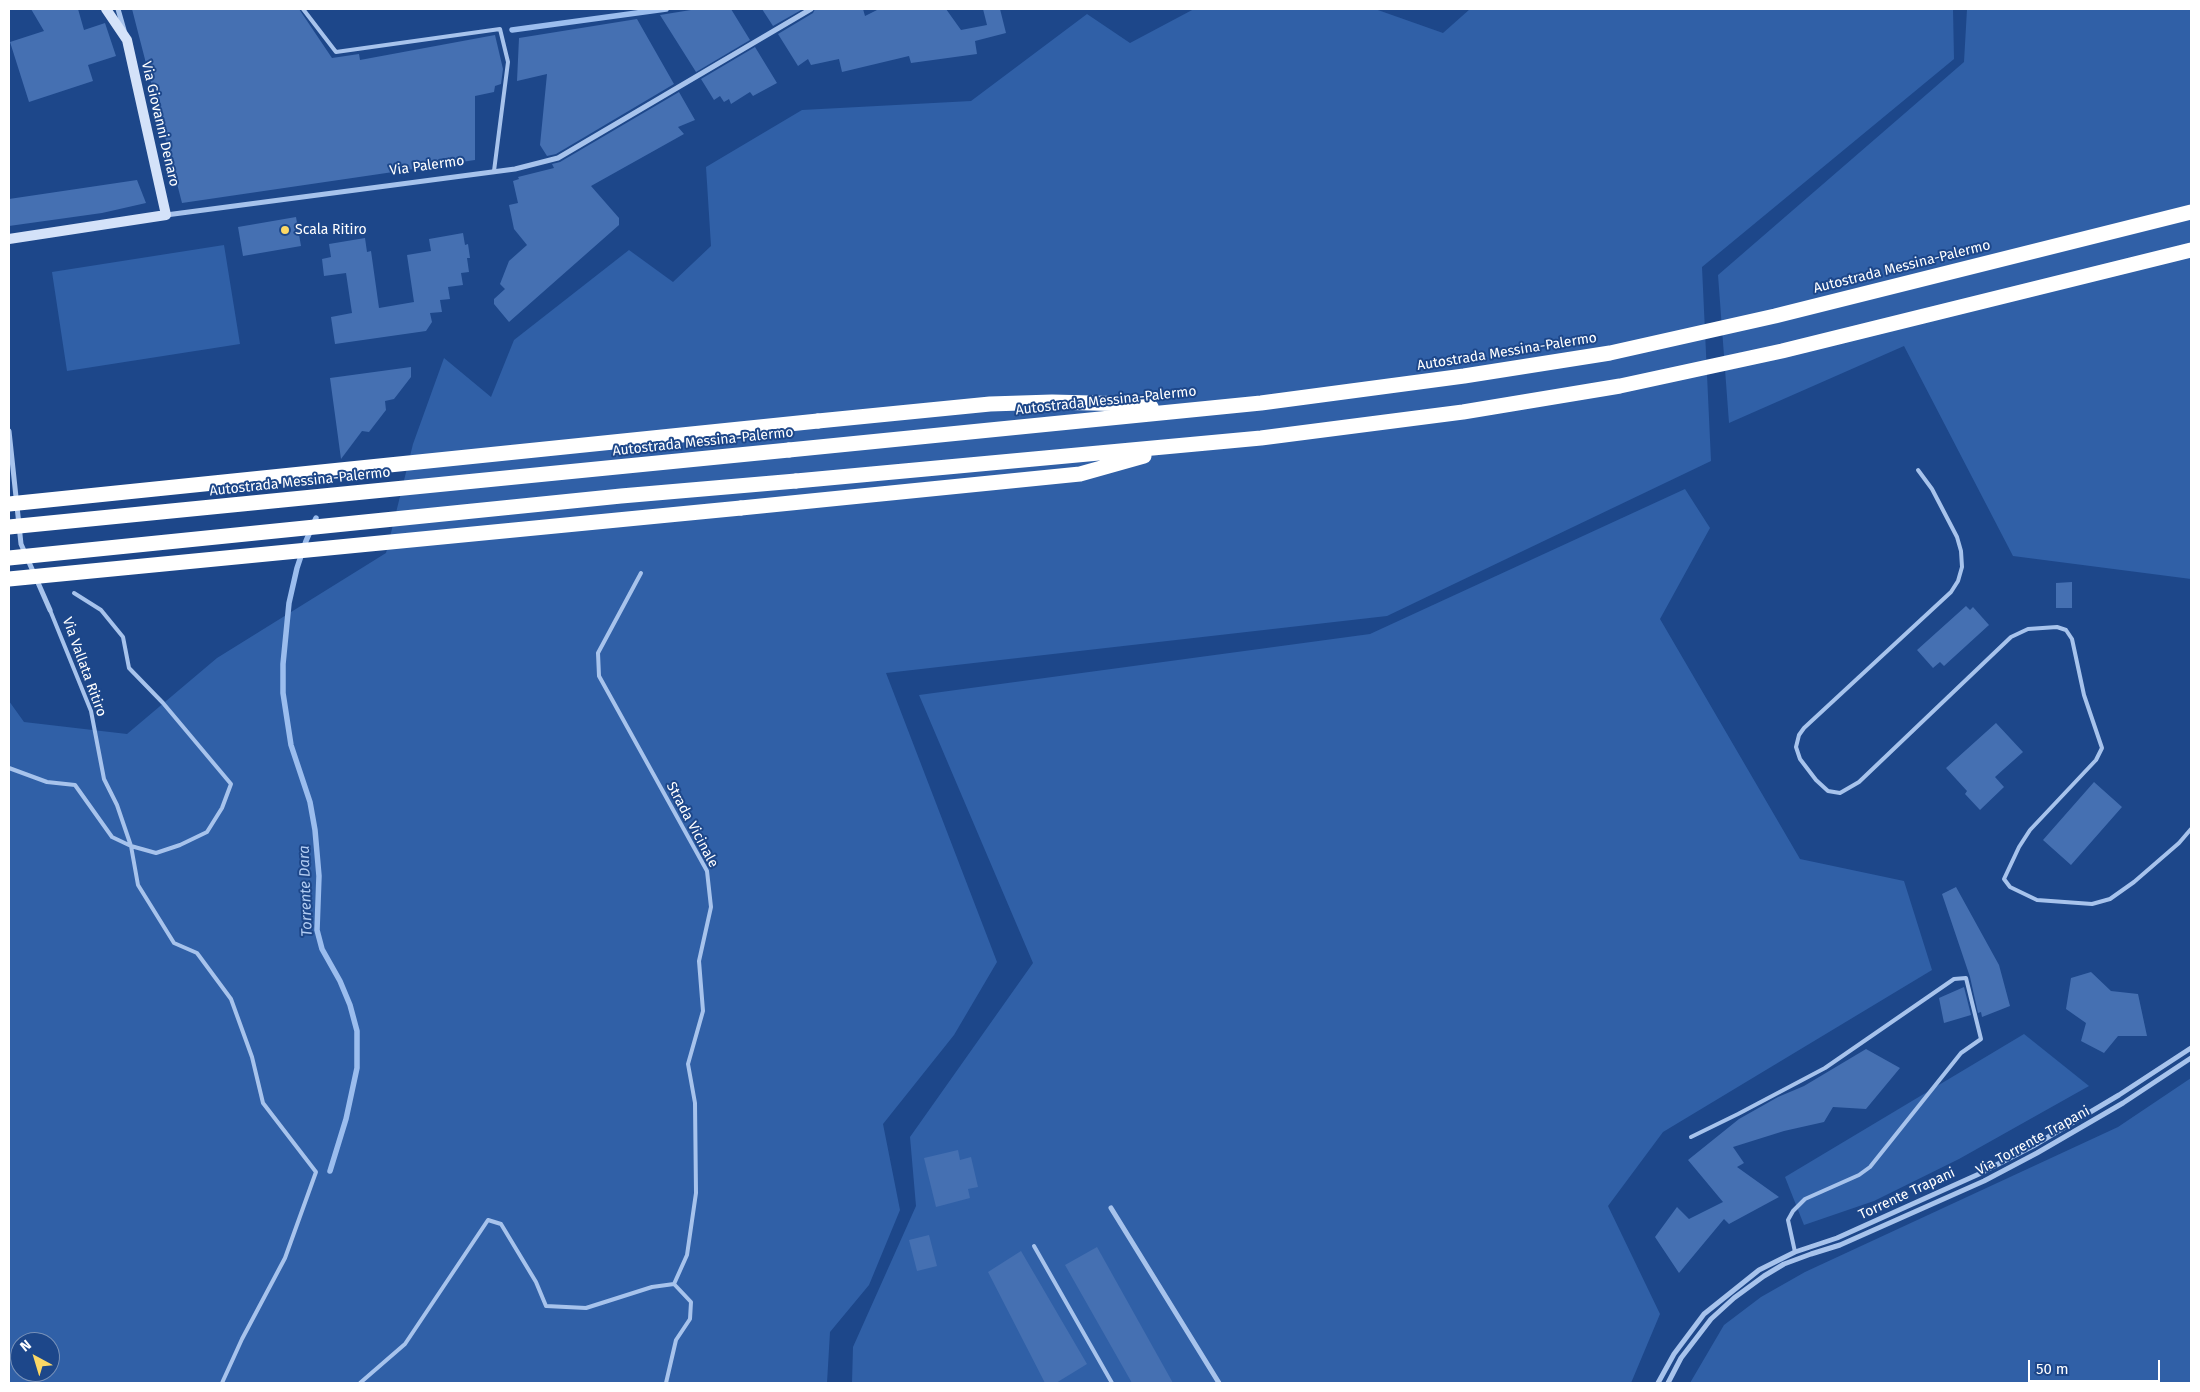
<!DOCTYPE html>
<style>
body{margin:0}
#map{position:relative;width:2200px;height:1392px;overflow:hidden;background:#1d478a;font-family:"Fira Sans",sans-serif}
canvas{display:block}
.frame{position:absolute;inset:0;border:10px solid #fff;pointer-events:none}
.north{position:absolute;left:10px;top:1332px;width:50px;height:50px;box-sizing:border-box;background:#1d478a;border:1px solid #7791b9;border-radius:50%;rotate:321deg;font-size:14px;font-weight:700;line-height:20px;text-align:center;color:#fff}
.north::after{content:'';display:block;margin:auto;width:18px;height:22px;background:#fcd865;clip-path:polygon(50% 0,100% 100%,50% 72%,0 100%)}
.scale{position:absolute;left:2028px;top:1360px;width:132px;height:22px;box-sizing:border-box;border:2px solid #fff;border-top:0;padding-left:6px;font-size:15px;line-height:18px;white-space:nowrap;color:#fff;-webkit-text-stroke:4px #1d478a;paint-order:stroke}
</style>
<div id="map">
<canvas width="2200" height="1392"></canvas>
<div class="frame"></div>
<div class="north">N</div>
<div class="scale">50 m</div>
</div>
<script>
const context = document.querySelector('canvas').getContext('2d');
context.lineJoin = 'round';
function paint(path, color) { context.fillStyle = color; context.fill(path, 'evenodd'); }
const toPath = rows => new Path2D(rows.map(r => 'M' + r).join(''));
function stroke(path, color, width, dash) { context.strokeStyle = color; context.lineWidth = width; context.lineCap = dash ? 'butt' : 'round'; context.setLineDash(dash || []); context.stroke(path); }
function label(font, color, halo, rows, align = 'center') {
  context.font = font + ' "Fira Sans",sans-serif'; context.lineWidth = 4; context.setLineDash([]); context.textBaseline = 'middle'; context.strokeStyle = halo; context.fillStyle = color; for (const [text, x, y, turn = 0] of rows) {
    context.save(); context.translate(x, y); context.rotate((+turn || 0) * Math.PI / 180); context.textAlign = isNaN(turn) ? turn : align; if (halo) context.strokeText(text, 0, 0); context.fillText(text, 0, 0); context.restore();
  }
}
paint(toPath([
 [1194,9,1375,9,1443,33,1470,9,1953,9,1954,59,1702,267,1711,461,1387,616,886,673,997,962,954,1035,883,1124,900,1210,869,1285,830,1332,827,1383,9,1383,9,701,24,722,127,734,217,658,386,553,413,444,444,358,491,397,514,340,629,250,673,282,711,246,706,167,802,110,971,101,1087,14,1130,43],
 [20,1342,50,1342,50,1372,20,1372],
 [1967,9,2191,9,2191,579,2013,556,1904,346,1729,423,1718,275,1964,62],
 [224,245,240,344,67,371,52,272],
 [1685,489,1710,528,1660,619,1800,859,1904,881,1932,970,1663,1132,1608,1206,1660,1314,1631,1383,852,1383,853,1347,916,1206,910,1137,1033,963,919,695,1370,634],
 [2024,1034,2089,1086,1959,1159,1874,1201,1804,1225,1785,1177],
 [2191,1078,2191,1383,1690,1383,1724,1325,1761,1297,1805,1272,2118,1127]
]), '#3060a7');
stroke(toPath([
 [512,30,666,9],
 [316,518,306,541,297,568,289,603,283,664,283,693,291,745,310,802,315,830,319,876,317,930,322,949,340,981,350,1005,357,1031,357,1068,346,1119,330,1171]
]), '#9bbdee', 5.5);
paint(toPath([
 [31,9,78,9,84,30,105,23,116,56,88,65,93,81,29,102,10,42,44,31],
 [132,9,299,9,332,58,359,54,360,60,495,35,503,69,501,84,495,86,494,92,475,96,475,160,182,203],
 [697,9,731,9,750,40,696,72,660,15],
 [762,9,803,9,773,26],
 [815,9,863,9,865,16,879,9,946,9,961,30,987,25,983,9,1000,9,1006,33,975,41,977,54,911,63,909,56,842,72,839,59,811,65,808,59,798,66,778,34,813,13],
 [637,19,674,84,556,154,547,156,540,145,547,74,517,81,519,38],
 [755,47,777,83,753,96,750,92,731,104,729,99,724,102,720,96,714,100,701,79],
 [679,92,695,120,678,127,684,134,591,186,619,218,619,225,509,322,494,304,494,299,505,289,500,284,509,261,527,245,514,229,509,205,518,203,513,181,519,179,518,177,554,168,552,164,560,162],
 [137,180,146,203,102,213,9,226,9,199],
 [296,217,301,246,243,256,238,227],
 [463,233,465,245,468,244,470,258,467,258,469,272,461,273,463,285,448,287,450,299,440,300,442,312,430,313,432,322,426,331,335,344,331,317,352,313,346,273,324,276,322,259,331,257,329,244,365,238,367,252,371,251,379,308,414,302,407,255,431,251,429,239],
 [411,367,411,377,394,399,385,401,386,410,369,432,362,431,341,459,330,378],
 [2072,582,2072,608,2056,608,2056,583],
 [1966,606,1970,610,1973,607,1989,625,1944,666,1940,662,1933,668,1917,650],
 [1996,723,2023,752,1995,777,2004,787,1980,810,1965,794,1967,791,1946,768],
 [2094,782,2122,807,2071,865,2043,840],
 [1956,887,1999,965,2010,1006,1982,1017,1981,1012,1978,1013,1970,977,1942,894],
 [2091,972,2111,991,2138,994,2147,1036,2118,1036,2104,1053,2081,1041,2086,1023,2066,1009,2071,978],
 [1964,987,1971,1015,1944,1023,1939,998],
 [1866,1049,1900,1068,1866,1109,1833,1107,1824,1122,1784,1131,1733,1147,1744,1163,1737,1167,1779,1197,1729,1224,1724,1219,1679,1273,1655,1237,1677,1207,1689,1219,1723,1202,1688,1160,1739,1119,1778,1097,1804,1086],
 [958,1150,960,1160,971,1157,978,1187,968,1189,970,1198,936,1207,924,1158],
 [929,1235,937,1266,917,1271,909,1240],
 [1097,1247,1173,1383,1132,1383,1065,1265],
 [1021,1251,1087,1364,1056,1383,1045,1383,988,1272]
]), '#4570b2');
stroke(toPath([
 [303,9,336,52,500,29,508,62,494,171],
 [1918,470,1932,489,1957,537,1961,551,1962,567,1958,581,1951,592,1804,728,1799,735,1796,747,1800,759,1816,780,1828,791,1840,793,1859,782,2011,637,2028,629,2057,627,2066,630,2072,639,2084,695,2102,748,2096,760,2030,830,2019,847,2004,879,2010,887,2037,900,2092,904,2110,899,2134,882,2179,843,2191,829],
 [641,573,598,653,599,676,707,871,711,907,699,961,703,1011,688,1064,695,1103,696,1193,687,1255,674,1284],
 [50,610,91,711,104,779,117,805,131,846,138,885,174,943,197,953,231,999,252,1057,263,1103,316,1172,285,1258,242,1339,222,1383],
 [9,768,47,782,75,785,112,837,131,846,156,853,180,845,207,832,222,808,231,784,163,703,129,668,123,637,101,610,74,593],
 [1691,1137,1738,1114,1825,1068,1954,979,1966,978,1981,1039,1961,1053,1870,1167,1859,1175,1805,1199,1793,1211,1788,1220,1795,1252],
 [1034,1246,1112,1383],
 [360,1383,405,1344,488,1220,501,1224,536,1282,546,1306,586,1308,652,1287,674,1284,691,1302,690,1319,676,1340,666,1383]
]), '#a7c3ec', 4);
stroke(toPath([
 [118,9,124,30],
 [166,215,515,169,558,158,811,9],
 [9,431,21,544,50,610],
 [1111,1208,1219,1383],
 [1658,1383,1674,1354,1704,1314,1759,1270,1795,1252,1837,1238,1888,1215,1979,1174,2033,1146,2119,1095,2191,1048],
 [1668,1383,1681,1358,1711,1319,1734,1298,1764,1276,1784,1264,1811,1254,1840,1245,1984,1181,2037,1153,2123,1103,2191,1058]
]), '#a7c3ec', 5);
stroke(toPath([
 [9,239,166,215,127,40,106,9]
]), '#d4e2f9', 10);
stroke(toPath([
 [818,421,990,404,1052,402,1131,404,1151,407],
 [789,450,1261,403,1464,376,1610,353,1775,316,2191,212],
 [796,481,1261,438,1463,412,1620,386,1782,351,2191,250],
 [741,508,1080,474,1144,456]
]), '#fff', 15);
stroke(toPath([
 [9,504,818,421],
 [9,527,789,450],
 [9,558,621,496,796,481],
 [9,579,741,508]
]), '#fff', 15);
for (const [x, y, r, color] of [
 [285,230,5,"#fcd865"]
]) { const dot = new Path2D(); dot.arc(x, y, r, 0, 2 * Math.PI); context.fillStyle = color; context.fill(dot); stroke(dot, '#1d478a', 2); }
label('14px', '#fff', '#1d478a', [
 ["Via Giovanni Denaro",160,124,77],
 ["Via Palermo",427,166,-8],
 ["Autostrada Messina-Palermo",1902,267,-14],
 ["Autostrada Messina-Palermo",1507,352,-9],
 ["Autostrada Messina-Palermo",1106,401,-6],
 ["Autostrada Messina-Palermo",703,442,-6],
 ["Autostrada Messina-Palermo",300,482,-6],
 ["Via Vallata Ritiro",84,667,70],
 ["Strada Vicinale",692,825,62],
 ["Via Torrente Trapani",2033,1141,-29],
 ["Torrente Trapani",1907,1194,-25]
]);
label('14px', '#fff', '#1d478a', [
 ["Scala Ritiro",295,230]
], 'left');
label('italic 15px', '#b3cdf3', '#1d478a', [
 ["Torrente Dara",306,891,-92]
]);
</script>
